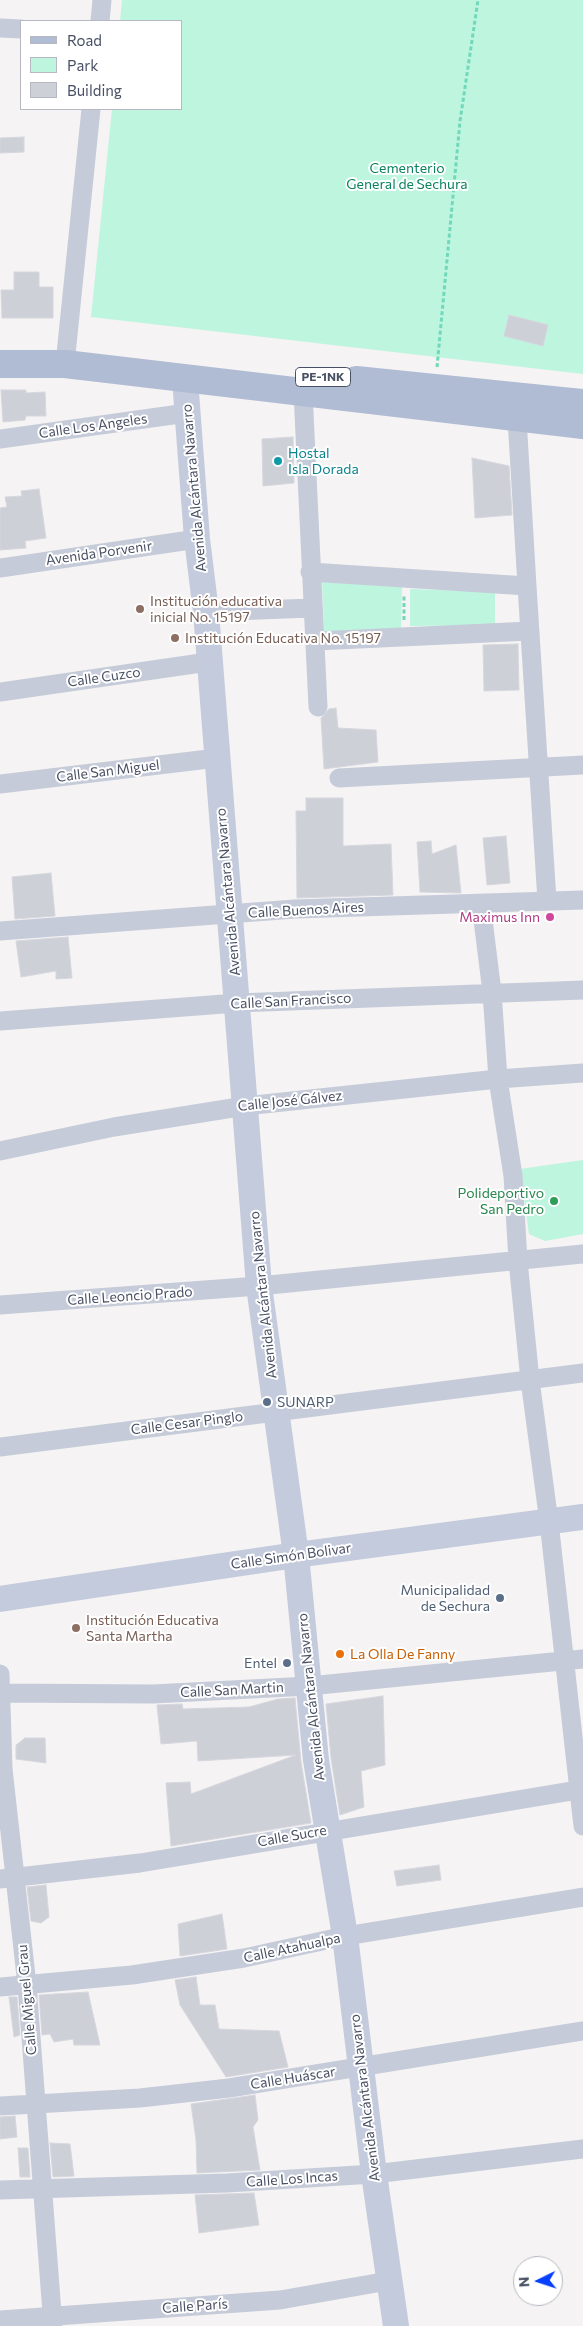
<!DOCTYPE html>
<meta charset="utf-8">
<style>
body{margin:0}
#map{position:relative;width:583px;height:2326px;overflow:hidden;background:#f5f3f3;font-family:Commissioner,sans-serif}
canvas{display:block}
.legend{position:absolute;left:20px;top:20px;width:162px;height:90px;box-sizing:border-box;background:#fff;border:1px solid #b6b9c1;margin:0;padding:6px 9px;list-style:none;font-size:15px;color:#485063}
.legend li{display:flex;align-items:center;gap:10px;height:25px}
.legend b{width:25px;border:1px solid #b6b9c1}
.north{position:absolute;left:513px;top:2256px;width:50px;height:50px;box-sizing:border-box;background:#fff;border:1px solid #b6b9c1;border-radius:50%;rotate:266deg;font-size:14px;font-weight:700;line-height:20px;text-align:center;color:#485063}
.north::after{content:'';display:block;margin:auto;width:18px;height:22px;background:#063ffc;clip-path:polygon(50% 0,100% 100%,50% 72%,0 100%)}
</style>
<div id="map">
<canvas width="583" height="2326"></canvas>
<ul class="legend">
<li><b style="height:6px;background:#b0bbd4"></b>Road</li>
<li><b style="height:14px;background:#bef5df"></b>Park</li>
<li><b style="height:14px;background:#ced0d8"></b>Building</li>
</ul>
<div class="north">N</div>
</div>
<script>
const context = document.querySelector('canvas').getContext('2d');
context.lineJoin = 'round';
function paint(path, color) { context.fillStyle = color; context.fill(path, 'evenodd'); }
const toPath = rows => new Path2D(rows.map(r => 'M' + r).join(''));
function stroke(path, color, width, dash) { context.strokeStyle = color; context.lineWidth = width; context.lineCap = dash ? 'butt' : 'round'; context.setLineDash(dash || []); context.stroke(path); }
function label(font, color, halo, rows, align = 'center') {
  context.font = font + ' Commissioner,sans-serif'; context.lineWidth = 4; context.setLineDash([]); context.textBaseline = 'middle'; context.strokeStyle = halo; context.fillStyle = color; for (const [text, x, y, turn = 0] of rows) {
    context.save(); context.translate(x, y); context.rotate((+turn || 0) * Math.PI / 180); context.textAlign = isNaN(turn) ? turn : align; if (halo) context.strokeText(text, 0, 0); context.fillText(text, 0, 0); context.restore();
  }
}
paint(toPath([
 [122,0,583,0,583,374,91,317,112,109,181,109,181,21,120,21],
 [322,582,402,587,401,628,324,632],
 [410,589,495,592,495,625,410,626],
 [583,1160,583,1234,545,1241,529,1234,520,1169]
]), '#bef5df');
const building = toPath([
 [24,137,24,152,0,153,0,138,24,137],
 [14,272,39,272,39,287,53,287,53,318,2,318,1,290,14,290,14,272],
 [509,315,548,325,543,346,504,336,509,315],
 [1,390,26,390,26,393,45,392,46,416,26,416,25,420,3,422,1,390],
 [293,437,294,483,263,486,262,439,293,437],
 [472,458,509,466,512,515,475,518,472,458],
 [39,489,46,538,25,541,26,548,0,550,0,508,7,507,5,497,22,496,21,491,39,489],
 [518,644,519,690,484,691,483,645,518,644],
 [336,708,338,728,376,730,378,762,324,769,321,718,329,709,336,708],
 [306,798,343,798,343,846,391,844,393,895,297,898,296,811,306,811,306,798],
 [506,836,510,883,487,885,483,838,506,836],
 [431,841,432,854,456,845,461,893,420,892,417,842,431,841],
 [51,873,55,916,15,919,12,877,51,873],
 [68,937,72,978,56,979,56,971,21,977,16,941,68,937],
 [383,1696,385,1765,361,1771,364,1807,340,1815,331,1758,326,1704,383,1696],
 [295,1698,301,1762,311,1823,171,1846,166,1783,190,1782,191,1794,296,1755,198,1761,197,1741,161,1744,157,1705,182,1704,183,1709,249,1707,278,1699,295,1698],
 [25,1738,45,1738,46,1763,16,1759,16,1745,25,1738],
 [439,1865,441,1880,397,1886,394,1871,439,1865],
 [46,1885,49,1917,41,1923,31,1921,27,1887,46,1885],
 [222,1914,227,1949,180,1956,178,1924,222,1914],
 [196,1977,200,2005,215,2005,219,2029,279,2031,288,2067,226,2077,180,2005,175,1980,196,1977],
 [88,1992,100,2045,74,2045,73,2039,54,2042,50,2034,42,2035,39,1995,88,1992],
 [9,1997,17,1997,20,2035,14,2037,9,1997],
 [255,2095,258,2120,253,2127,260,2170,197,2173,196,2140,191,2104,255,2095],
 [15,2116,17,2137,0,2139,0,2117,15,2116],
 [50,2143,70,2144,74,2176,53,2177,50,2143],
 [18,2148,28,2148,30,2177,20,2177,18,2148],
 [254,2193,259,2225,199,2233,195,2195,254,2193]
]);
paint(building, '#ced0d8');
stroke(building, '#d6d7de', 1);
stroke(toPath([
 [437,367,460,121,478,0],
 [404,620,404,596]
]), '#71d8bb', 3, [4, 2.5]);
stroke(toPath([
 [100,21,102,0],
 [0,28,21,29],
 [65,364,91,109],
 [303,392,318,707],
 [518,405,517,418,527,586,547,901],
 [0,439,187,413],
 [0,568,197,539],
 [310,572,527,586],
 [206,612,312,608],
 [316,641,530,631],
 [0,692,208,662],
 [339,778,583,765],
 [0,784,217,758],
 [481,904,492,992,498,1079,513,1176,518,1261,530,1380,549,1522,583,1826],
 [0,931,295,909,583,900],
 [0,1021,237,1003,583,990],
 [0,1151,114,1127,245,1106,498,1079,583,1073],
 [0,1305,259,1286,583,1254],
 [0,1447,583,1373],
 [0,1674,3,1769,27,1985,53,2326],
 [0,1693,153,1694,309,1686,583,1659],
 [0,1879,140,1863,583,1789],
 [0,1987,132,1975,244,1958,345,1936,583,1897],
 [0,2106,140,2098,229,2088,583,2031],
 [0,2190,227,2183,374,2174,583,2149],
 [0,2320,280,2300,388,2281]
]), '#c5cbd8', 19);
stroke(toPath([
 [185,379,197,539,206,612,259,1286,296,1555,316,1760,345,1936,374,2174,396,2326],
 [0,1599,296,1555,583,1517]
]), '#c4cbdd', 26);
stroke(toPath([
 [0,364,65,364,583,425],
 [356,380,583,403]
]), '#b0bbd4', 28);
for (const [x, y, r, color] of [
 [278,461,5,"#0f9aa8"],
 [140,609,5,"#8d6e63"],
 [175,638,5,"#8d6e63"],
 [550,917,5,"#d1479c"],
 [554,1201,5,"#2e9e5b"],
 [267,1402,5,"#5c6f8a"],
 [500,1598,5,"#5c6f8a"],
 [76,1628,5,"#8d6e63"],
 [340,1654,5,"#e8710a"],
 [287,1663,5,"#5c6f8a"]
]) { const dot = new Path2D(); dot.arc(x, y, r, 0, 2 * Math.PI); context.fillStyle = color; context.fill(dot); stroke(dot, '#fff', 2); }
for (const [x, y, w] of [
 [323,377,55]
]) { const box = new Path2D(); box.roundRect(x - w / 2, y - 9.5, w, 19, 4); context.fillStyle = '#fff'; context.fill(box); stroke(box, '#485063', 1); }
label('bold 12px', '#485063', null, [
 ["PE-1NK",323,377]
]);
label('14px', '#0c8360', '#fff', [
 ["Cementerio",407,168],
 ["General de Sechura",407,184]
]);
label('14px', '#485063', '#fff', [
 ["Calle Los Angeles",93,426,-8],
 ["Avenida Alcántara Navarro",194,488,-95],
 ["Avenida Porvenir",99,553,-8],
 ["Calle Cuzco",104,677,-8],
 ["Calle San Miguel",108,771,-7],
 ["Avenida Alcántara Navarro",228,892,-95],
 ["Calle Buenos Aires",306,910,-3],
 ["Calle San Francisco",291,1001,-3],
 ["Calle José Gálvez",290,1101,-6],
 ["Avenida Alcántara Navarro",263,1295,-96],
 ["Calle Leoncio Prado",130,1296,-4],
 ["Calle Cesar Pinglo",187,1423,-7],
 ["Calle Simón Bolivar",291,1556,-8],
 ["Calle San Martin",232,1690,-3],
 ["Avenida Alcántara Navarro",311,1697,-96],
 ["Calle Sucre",292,1836,-10],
 ["Calle Atahualpa",292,1948,-12],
 ["Calle Miguel Grau",27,2000,-95],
 ["Calle Huáscar",293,2078,-9],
 ["Avenida Alcántara Navarro",365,2098,-97],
 ["Calle Los Incas",292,2179,-4],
 ["Calle París",195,2306,-4]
]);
label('14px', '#0d838f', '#fff', [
 ["Hostal",288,453],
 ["Isla Dorada",288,469]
], 'left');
label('14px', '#785e54', '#fff', [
 ["Institución educativa",150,601],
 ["inicial No. 15197",150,617],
 ["Institución Educativa No. 15197",185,638],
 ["Institución Educativa",86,1620],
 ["Santa Martha",86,1636]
], 'left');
label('14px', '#b23c85', '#fff', [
 ["Maximus Inn",540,917]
], 'right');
label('14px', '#27864d', '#fff', [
 ["Polideportivo",544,1193],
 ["San Pedro",544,1209]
], 'right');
label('14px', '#4e5e75', '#fff', [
 ["SUNARP",277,1402,"left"],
 ["Municipalidad",490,1590],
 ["de Sechura",490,1606],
 ["Entel",277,1663]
], 'right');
label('14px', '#c56008', '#fff', [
 ["La Olla De Fanny",350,1654]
], 'left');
</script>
